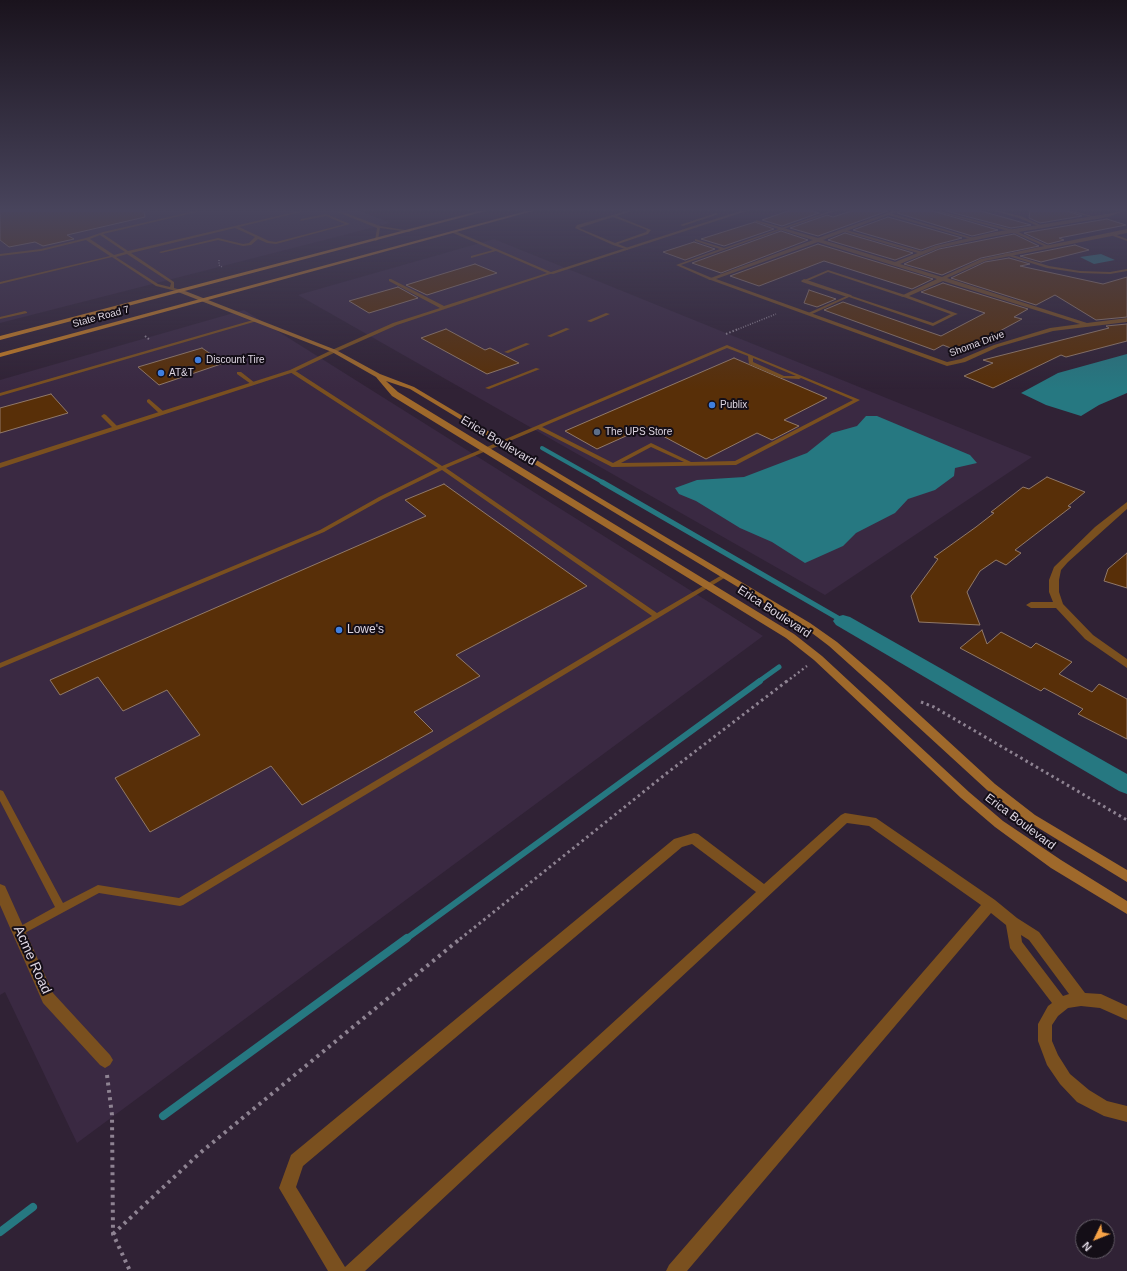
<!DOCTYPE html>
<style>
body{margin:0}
#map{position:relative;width:1127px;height:1271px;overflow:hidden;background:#302235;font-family:Arial,sans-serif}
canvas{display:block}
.north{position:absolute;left:1075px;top:1219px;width:40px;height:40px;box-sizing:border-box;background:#140e17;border:1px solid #655e68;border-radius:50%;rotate:227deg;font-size:11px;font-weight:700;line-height:16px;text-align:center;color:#ded6e2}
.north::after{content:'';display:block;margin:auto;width:14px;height:18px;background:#f6a247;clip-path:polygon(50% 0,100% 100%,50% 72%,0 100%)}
</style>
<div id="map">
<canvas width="1127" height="1271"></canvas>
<div class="north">N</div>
</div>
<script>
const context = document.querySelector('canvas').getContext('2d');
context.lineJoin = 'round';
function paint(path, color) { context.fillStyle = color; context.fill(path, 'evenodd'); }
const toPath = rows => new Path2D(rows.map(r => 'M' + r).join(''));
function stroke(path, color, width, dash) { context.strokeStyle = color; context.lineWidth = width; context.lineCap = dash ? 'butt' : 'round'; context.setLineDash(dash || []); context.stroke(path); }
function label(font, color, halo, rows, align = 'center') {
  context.font = font + ' Arial,sans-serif'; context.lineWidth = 4; context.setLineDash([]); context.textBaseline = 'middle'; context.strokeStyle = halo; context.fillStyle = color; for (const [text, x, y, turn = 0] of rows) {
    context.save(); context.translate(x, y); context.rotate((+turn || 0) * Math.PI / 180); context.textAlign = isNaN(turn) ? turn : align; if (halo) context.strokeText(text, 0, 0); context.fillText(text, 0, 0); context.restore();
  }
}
paint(toPath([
 [0,211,360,211,391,223,0,323],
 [494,239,1032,457,825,595,298,295],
 [244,310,763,636,77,1143,5,992,0,995,0,380]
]), '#3a2942');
paint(toPath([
 [1101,254,1115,260,1094,264,1080,257],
 [1127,354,1127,393,1099,405,1081,416,1046,405,1021,393,1058,373],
 [866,416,877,416,970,455,977,463,955,468,954,476,935,490,908,499,895,513,856,533,843,546,805,563,772,542,740,528,696,501,679,494,675,488,697,480,744,477,807,453,832,433,857,426]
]), '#267881');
stroke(toPath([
 [542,448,604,483]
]), '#267881', 4);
stroke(toPath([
 [602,482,843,621],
 [758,682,779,667]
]), '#267881', 5);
stroke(toPath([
 [406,939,760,681]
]), '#267881', 6);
stroke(toPath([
 [163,1116,407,938],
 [0,1232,33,1207]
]), '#267881', 8);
paint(toPath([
 [843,615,850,617,1127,774,1127,794,1119,791,836,625,833,621,836,617,843,615]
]), '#267881');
const building = toPath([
 [0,211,144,211,145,217,67,235,74,239,43,246,35,242,9,247,0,240,0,211],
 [788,211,812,211,819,213,782,226,762,220,788,211],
 [851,211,888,211,818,236,790,228,827,215,833,217,851,211],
 [900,211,933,211,998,230,972,236,897,213,900,211],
 [946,211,981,211,1031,225,1011,228,946,211],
 [1030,211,1067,211,1082,216,1040,223,1029,218,1030,211],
 [888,217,962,238,935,245,921,250,853,230,888,217],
 [1107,219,1126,225,1059,238,1064,240,1048,244,1024,233,1107,219],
 [755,222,774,229,724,246,701,239,755,222],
 [781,231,808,240,721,273,692,263,781,231],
 [845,233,913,253,895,260,828,240,845,233],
 [1014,234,1039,246,981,258,942,275,904,264,939,249,1014,234],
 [694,242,715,249,685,260,663,252,694,242],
 [818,244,933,279,912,289,824,261,759,286,730,276,818,244],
 [1075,245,1089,250,1041,262,1020,256,1075,245],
 [1009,258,1030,264,1020,266,1103,284,1127,277,1127,317,1096,320,1055,295,1036,305,951,278,985,262,1009,258],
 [475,264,497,273,427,295,406,285,475,264],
 [943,283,1028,309,1014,317,1022,319,961,352,943,345,934,350,824,310,843,302,941,336,985,313,921,292,943,283],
 [398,287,418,298,369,313,349,301,398,287],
 [809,290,836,299,817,307,804,303,809,290],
 [1127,324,1127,341,1066,357,1061,355,993,388,964,376,993,363,983,360,1109,328,1106,326,1127,324],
 [446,329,485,350,490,348,519,363,487,374,421,338,446,329],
 [202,348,224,363,159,385,138,367,202,348],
 [734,358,827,398,784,420,799,426,772,440,757,433,706,459,646,427,597,449,565,431,734,358],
 [51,394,68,413,0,433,0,408,51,394],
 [1047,477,1085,492,1068,506,1071,507,1015,550,1021,553,1006,565,996,560,980,571,967,592,980,625,919,622,911,596,938,559,934,557,976,527,994,513,991,512,1023,487,1029,489,1047,477],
 [444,484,587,586,456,655,480,676,414,712,433,731,302,805,271,766,150,832,115,778,200,735,167,690,123,711,98,677,60,695,50,680,426,516,405,500,444,484],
 [1127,553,1127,588,1104,581,1108,569,1127,553],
 [982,630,987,644,1001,632,1031,648,1036,643,1072,662,1059,674,1092,692,1099,684,1127,699,1127,739,1078,714,1083,709,1044,688,1041,691,960,648,982,630]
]);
paint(building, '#582f08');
stroke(building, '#917968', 1);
stroke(toPath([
 [219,260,219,265,222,267],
 [736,330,776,314]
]), '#8e8392', 1.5, [1, 1.5]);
stroke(toPath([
 [726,334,738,329],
 [145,336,150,340]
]), '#8e8392', 2, [1.5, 2]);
stroke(toPath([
 [786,682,807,666]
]), '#8e8392', 2.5, [2, 3]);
stroke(toPath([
 [921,702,934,707,1127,820],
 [460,939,667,773,787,681]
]), '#8e8392', 3, [2.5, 3.5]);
stroke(toPath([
 [107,1075,112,1115,113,1234,130,1271],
 [113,1234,200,1153,461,938]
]), '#8e8392', 4, [3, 4.5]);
paint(toPath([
 [195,211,201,211,103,234,128,251,299,211,305,211,239,227,269,241,276,242,345,224,326,216,300,221,301,219,326,214,350,224,276,244,267,243,258,239,251,245,243,246,218,240,161,253,159,252,218,238,243,244,249,243,255,237,235,228,131,253,174,282,174,288,181,290,182,291,180,292,156,286,112,257,0,284,0,282,110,256,86,240,41,251,0,256,0,254,41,249,86,238,103,232,195,211],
 [100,235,125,252,114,255,90,239,100,235],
 [127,254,171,283,170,287,158,284,116,257,127,254],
 [335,211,340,211,380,226,411,231,409,232,380,228,378,240,375,241,377,228,335,211],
 [626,211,632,211,617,216,651,230,648,234,618,244,628,248,628,250,613,245,575,228,577,225,626,211],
 [613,217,647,230,646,232,615,243,579,228,613,217],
 [830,211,835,211,681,265,712,278,712,280,710,280,676,265,720,249,695,241,695,239,724,248,830,211],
 [934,211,940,211,1014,230,1049,246,1046,247,1012,232,934,211],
 [994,211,1000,211,1021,216,1043,226,1040,227,1019,218,994,211],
 [1068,211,1074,211,1100,218,1098,219,1068,211],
 [716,213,719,214,683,226,680,225,716,213],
 [888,213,890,213,977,239,974,240,888,215,888,213],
 [843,229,923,252,924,253,921,254,842,231,843,229],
 [453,231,455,231,553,273,397,325,336,352,332,352,332,350,393,323,440,308,389,281,389,279,391,279,444,306,547,273,496,251,471,258,471,256,493,250,453,233,453,231],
 [1114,234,1127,239,1127,241,1113,236,1114,234],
 [1006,253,1049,266,1080,271,1110,272,1127,269,1127,271,1110,274,1080,273,1047,268,1005,255,1004,254,1006,253],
 [828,270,905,295,906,296,903,297,828,272,805,282,802,281,828,270],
 [849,295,933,323,953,313,957,314,933,326,849,297,810,315,806,314,849,295],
 [25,311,27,312,27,313,0,319,0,317,25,311],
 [606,313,610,314,591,322,587,321,606,313],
 [253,320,257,321,0,396,0,393,253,320],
 [566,328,570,329,551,337,547,336,566,328],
 [526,343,530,344,508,353,504,352,526,343],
 [727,345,860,400,736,465,612,467,538,429,446,468,657,613,722,575,726,575,727,576,726,577,183,905,180,906,99,893,23,934,20,935,17,934,15,931,17,928,55,907,0,801,0,790,3,791,63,903,98,885,179,898,652,616,442,470,383,499,324,532,0,668,0,663,320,530,379,497,438,468,290,372,290,370,294,370,442,466,727,345],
 [727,348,748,356,749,364,781,378,799,379,801,378,853,400,735,461,691,462,651,443,613,463,542,427,727,348],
 [753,358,796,376,784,376,753,362,753,358],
 [651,447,684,462,621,463,651,447],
 [536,368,540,369,489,389,485,388,536,368],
 [237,372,241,372,255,383,251,384,237,374,237,372],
 [149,399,164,412,164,414,160,414,147,402,147,400,149,399],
 [104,414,106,415,118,427,118,429,114,429,101,416,104,414]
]), '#7a501f');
paint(toPath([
 [740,211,747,211,553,274,548,273,740,211],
 [892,211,899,211,823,240,895,262,935,246,995,232,1124,211,1108,217,995,236,939,248,900,264,942,277,981,259,1127,229,1127,233,985,261,947,278,1087,323,1127,318,1127,322,1053,331,998,347,965,362,947,366,708,279,813,240,756,222,756,220,818,238,892,211],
 [818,242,937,279,901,296,953,315,958,314,909,296,943,281,1080,324,1050,328,994,345,961,359,947,362,716,279,818,242],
 [804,279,851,295,852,296,847,297,802,282,801,281,804,279],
 [334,349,336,350,336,352,294,372,0,468,0,463,290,370,334,349],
 [1127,502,1127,509,1068,562,1061,570,1059,580,1059,592,1063,604,1093,635,1127,659,1127,668,1085,639,1056,608,1031,608,1026,605,1031,602,1053,602,1049,592,1049,580,1054,567,1095,527,1127,502],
 [845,813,876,818,995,900,1017,918,1039,932,1085,993,1101,994,1127,1006,1127,1020,1100,1008,1081,1006,1068,1008,1058,1016,1052,1025,1052,1041,1058,1055,1070,1074,1089,1090,1107,1101,1127,1106,1127,1122,1104,1116,1077,1102,1060,1084,1047,1065,1038,1041,1038,1024,1048,1006,1052,1003,1010,948,1006,925,991,913,687,1271,666,1271,669,1265,981,905,869,826,847,823,365,1271,328,1271,279,1188,291,1155,674,839,694,833,698,834,764,884,841,815,845,813],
 [692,844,756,892,345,1267,296,1187,303,1166,682,847,692,844],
 [1021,935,1029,940,1069,994,1063,996,1022,942,1021,935],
 [0,884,5,886,53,993,110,1055,113,1060,110,1065,105,1068,100,1065,43,1003,0,905,0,884]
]), '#7a501f');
paint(toPath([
 [180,289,336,350,380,374,414,387,810,623,837,642,887,685,995,784,1035,815,1127,870,1127,882,1027,821,987,790,879,691,829,646,804,627,410,389,386,381,398,392,794,634,822,656,969,792,1003,821,1061,860,1127,901,1127,914,1051,868,995,827,961,798,814,660,786,638,392,396,376,377,332,352,178,292,178,290,180,289]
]), '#9f692b');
paint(toPath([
 [478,211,486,211,0,340,0,336,478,211],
 [526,211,533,211,0,357,0,353,526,211]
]), '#bf7924');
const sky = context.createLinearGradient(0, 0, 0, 389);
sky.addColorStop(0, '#1a131d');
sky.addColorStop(0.54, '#48445c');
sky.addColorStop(1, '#48445c00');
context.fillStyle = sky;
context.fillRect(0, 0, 1127, 389);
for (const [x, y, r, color] of [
 [198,360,4,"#3f7fe0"],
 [161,373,4,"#3f7fe0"],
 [712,405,4,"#3f7fe0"],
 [597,432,4,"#5c6f8a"],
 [339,630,4,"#3f7fe0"]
]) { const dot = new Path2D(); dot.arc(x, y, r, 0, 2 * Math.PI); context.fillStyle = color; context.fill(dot); stroke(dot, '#140e17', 1.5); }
label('10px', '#ded6e2', '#140e17', [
 ["State Road 7",101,317,-15],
 ["Shoma Drive",977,344,-20]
]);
label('10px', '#ded6e2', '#140e17', [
 ["Discount Tire",206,360],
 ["AT&T",169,373],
 ["Publix",720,405],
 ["The UPS Store",605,432]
], 'left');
label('12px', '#ded6e2', '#140e17', [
 ["Erica Boulevard",498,441,31],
 ["Erica Boulevard",774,612,33],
 ["Erica Boulevard",1020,822,37]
]);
label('12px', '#ded6e2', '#140e17', [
 ["Lowe's",347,630]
], 'left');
label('14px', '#ded6e2', '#140e17', [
 ["Acme Road",32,960,66]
]);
</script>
